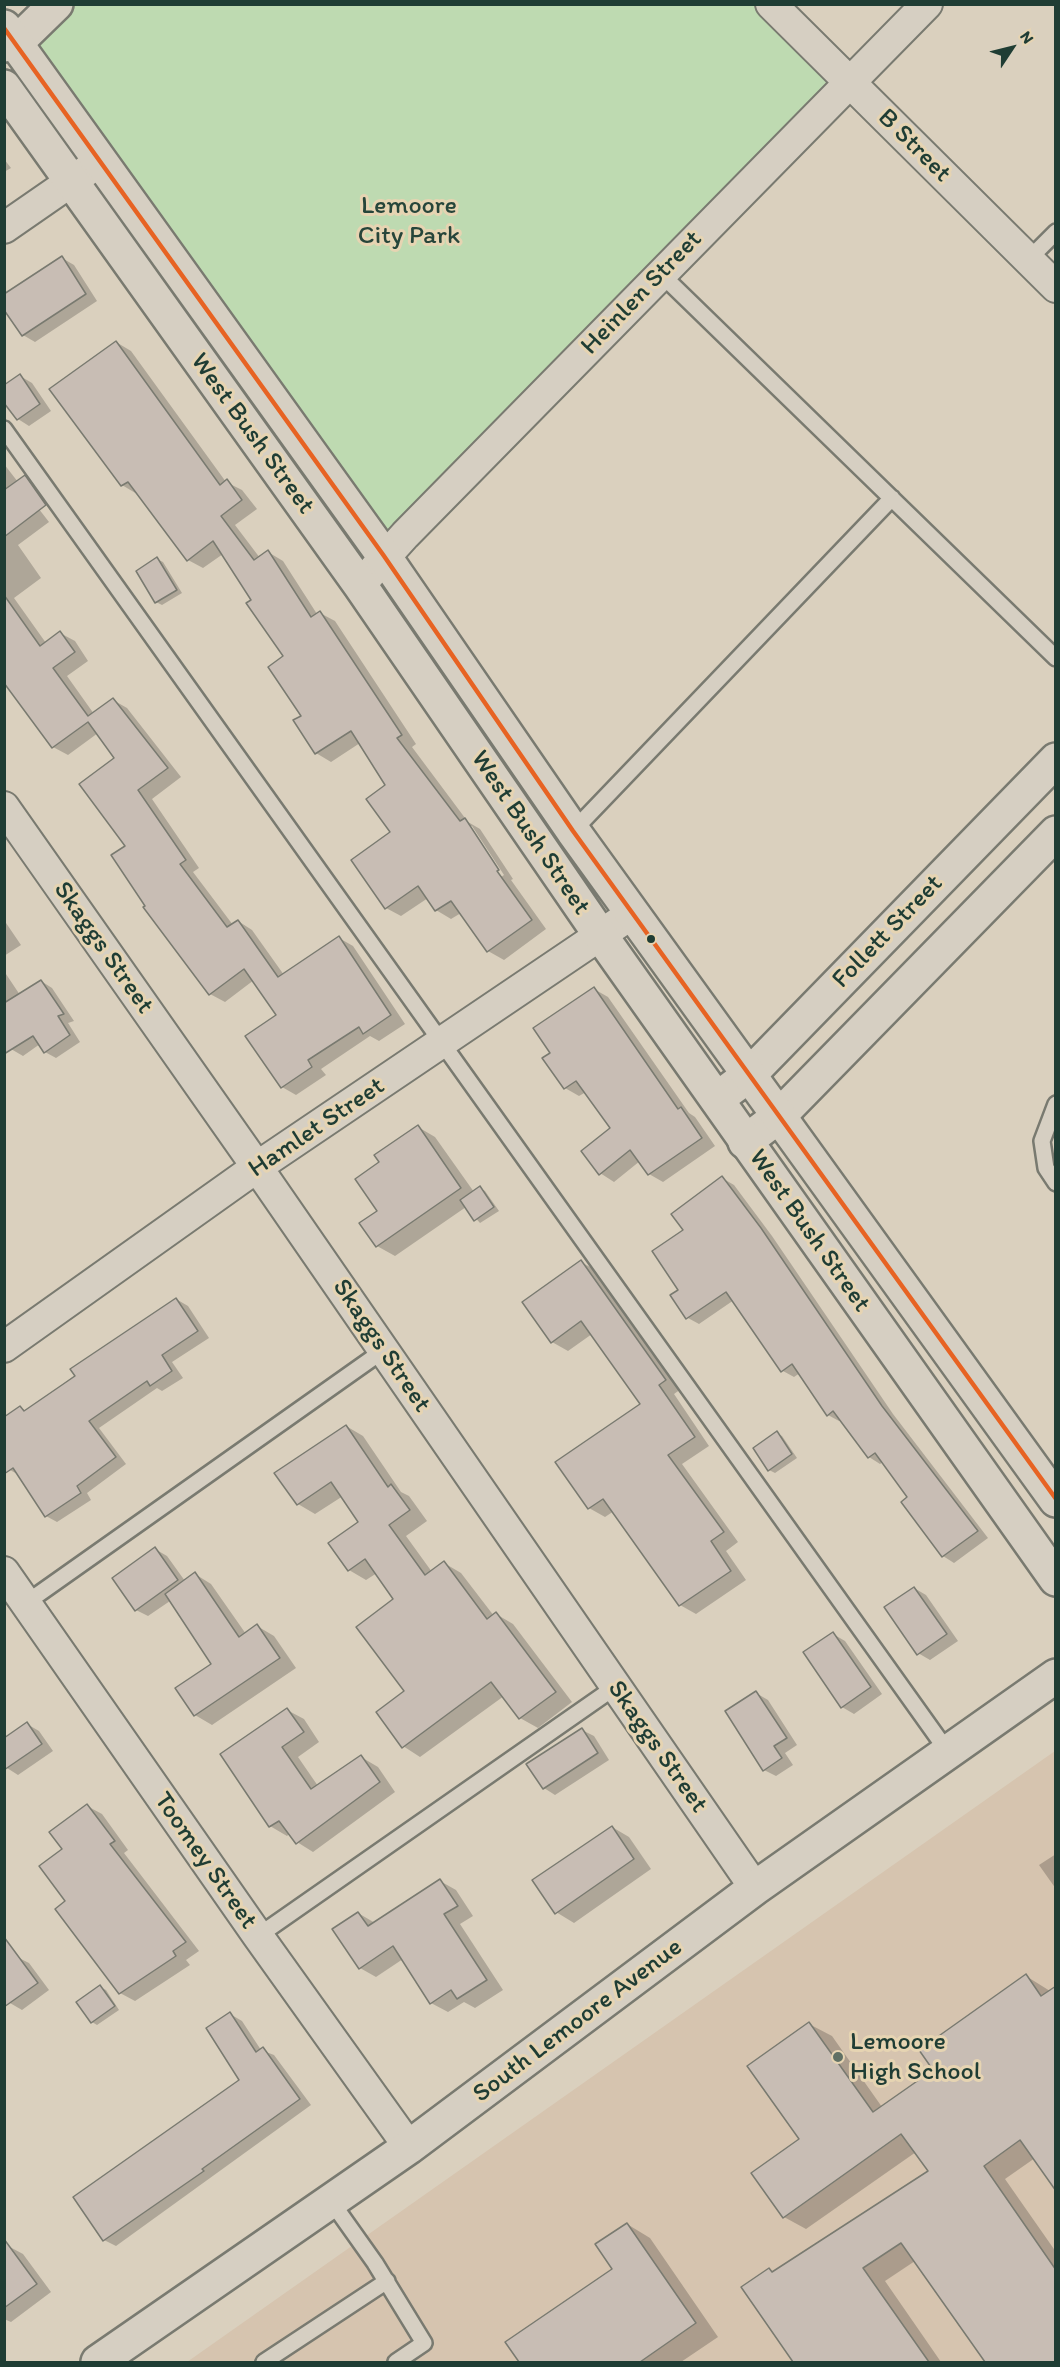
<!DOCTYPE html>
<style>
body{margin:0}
#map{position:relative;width:1060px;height:2367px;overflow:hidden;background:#dad0be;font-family:Itim,sans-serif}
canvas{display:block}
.frame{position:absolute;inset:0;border:6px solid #1f3d34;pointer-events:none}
.north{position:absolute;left:982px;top:18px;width:60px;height:60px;-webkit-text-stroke:4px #e6d4b2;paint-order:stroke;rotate:55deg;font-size:16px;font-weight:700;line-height:24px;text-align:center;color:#1f3d34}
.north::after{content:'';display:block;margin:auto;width:21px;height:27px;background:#1f3d34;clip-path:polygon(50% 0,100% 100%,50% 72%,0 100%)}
</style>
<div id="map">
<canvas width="1060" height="2367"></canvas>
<div class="frame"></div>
<div class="north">N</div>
</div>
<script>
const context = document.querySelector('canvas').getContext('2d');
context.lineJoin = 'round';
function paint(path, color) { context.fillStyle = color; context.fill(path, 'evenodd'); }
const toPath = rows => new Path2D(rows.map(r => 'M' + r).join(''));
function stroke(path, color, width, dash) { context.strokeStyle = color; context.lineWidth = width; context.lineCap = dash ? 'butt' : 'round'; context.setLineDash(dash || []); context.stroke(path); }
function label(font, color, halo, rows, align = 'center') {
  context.font = font + ' Itim,sans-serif'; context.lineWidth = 6; context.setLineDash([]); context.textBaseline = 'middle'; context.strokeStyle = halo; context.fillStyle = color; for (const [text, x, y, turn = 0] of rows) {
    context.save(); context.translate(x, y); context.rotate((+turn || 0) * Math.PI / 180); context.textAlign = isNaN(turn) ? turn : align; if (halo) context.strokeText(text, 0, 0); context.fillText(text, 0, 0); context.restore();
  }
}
paint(toPath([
 [1055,1751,1055,2362,187,2362]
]), '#d6c4af');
paint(toPath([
 [771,4,849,81,384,556,16,43,55,5]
]), '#bedab1');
paint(toPath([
 [4,159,11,168,4,172],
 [62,258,74,265,97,301,35,342,23,335],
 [116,342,131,351,226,482,242,490,257,509,235,525,260,558,268,552,283,561,317,614,320,613,335,621,416,744,412,747,468,822,480,829,513,879,511,880,546,929,504,960,488,951,461,913,451,919,436,910,428,898,401,916,386,908,393,832,387,785,360,743,331,762,316,753,285,657,223,554,203,568,188,560,137,494,122,485],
 [468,826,472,826,504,875,501,877],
 [20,376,32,383,51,411,29,426,18,419],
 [4,464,49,522,18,545,41,578,14,598,46,643,60,633,75,641,88,661,67,676,94,714,113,700,127,708,181,777,152,799,199,868,193,872,233,925,238,921,252,930,284,975,339,938,353,946,405,1024,379,1041,370,1036,321,1069,326,1075,296,1095,282,1087,278,1016,254,980,225,1002,210,994,127,846,116,758,98,733,68,755,53,747,4,680],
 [157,559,163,562,182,593,162,605,156,602],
 [4,920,21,945,4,956],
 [4,971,20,995,41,981,52,988,74,1021,68,1023,80,1042,56,1058,45,1052,40,1044,23,1056,11,1049,4,1050],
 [594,989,608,997,689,1113,695,1117,715,1146,663,1182,649,1174,640,1161,614,1182,600,1173,612,1128,586,1092,579,1096,565,1088,552,1053],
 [418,1127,435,1137,474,1192,480,1188,485,1191,499,1211,480,1223,466,1207,395,1256,377,1246,361,1223,379,1211,381,1163],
 [722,1178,734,1185,772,1236,893,1414,988,1538,954,1563,943,1556,910,1497,883,1462,880,1464,869,1457,841,1419,839,1421,828,1415,800,1373,794,1377,783,1371,734,1300,699,1324,688,1318,681,1290,685,1230],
 [581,1262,597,1271,681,1389,674,1394,709,1446,682,1464,738,1542,726,1551,746,1580,696,1614,680,1605,614,1511,605,1517,589,1508,642,1404,592,1334,568,1351,552,1342],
 [176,1299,188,1306,209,1338,172,1362,183,1378,162,1391,157,1388,99,1428,126,1464,87,1493,91,1500,57,1522,46,1516,19,1475,10,1470,20,1408,27,1411],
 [346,1426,363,1436,401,1492,409,1496,427,1521,406,1536,432,1572,444,1563,461,1573,494,1616,496,1614,513,1624,572,1702,538,1728,520,1718,504,1696,420,1757,403,1746,406,1691,395,1599,377,1573,366,1580,349,1570,360,1522,343,1496,315,1514,298,1504],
 [777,1433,782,1436,797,1458,775,1473,769,1470],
 [155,1549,167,1556,185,1581,195,1574,211,1584,246,1634,257,1626,274,1636,296,1668,212,1725,195,1715,177,1688,213,1664,170,1601,148,1616,136,1610],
 [914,1588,926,1595,958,1641,930,1660,918,1653],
 [833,1634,845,1641,882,1694,854,1714,842,1707],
 [756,1693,768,1700,797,1745,785,1753,793,1765,776,1776,764,1770],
 [287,1710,304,1719,319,1742,298,1757,318,1786,361,1757,378,1767,395,1792,313,1852,297,1842,290,1833,287,1836,270,1826],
 [27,1724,39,1731,53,1751,18,1775,7,1768],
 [582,1730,594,1736,609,1760,555,1795,544,1788],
 [87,1806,102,1814,128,1850,124,1853,199,1951,186,1960,190,1965,135,2001,120,1993,67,1901,64,1849],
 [612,1827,629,1837,651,1869,574,1923,556,1912],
 [1056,1854,1056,1889,1039,1865],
 [440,1881,456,1890,473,1916,460,1924,503,1990,475,2008,464,2002,448,2012,431,2003,403,1959,376,1977,360,1968,358,1913,375,1923],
 [17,1957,29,1963,49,1990,22,2010,10,2003,4,1996],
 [1026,1976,1050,1991,1035,2158,1005,2179,1056,2252,1056,2362,986,2362,915,2261,885,2281,941,2362,794,2362,743,2288,769,2270,774,2272,930,2172,916,2152,806,2229,784,2217,801,2140,809,2024,832,2036,882,2107,935,2070],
 [100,1987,106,1990,119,2010,97,2025,92,2022],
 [230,2014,242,2021,261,2050,274,2055,311,2105,116,2246,104,2240,241,2081],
 [627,2224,650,2238,718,2337,681,2362,521,2362,507,2343,614,2269],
 [8,2246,23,2254,51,2292,11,2322,4,2319,4,2249]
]), '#0003');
const building = toPath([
 [62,256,86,294,22,336,4,310,4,294,62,256],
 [116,341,220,485,227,479,242,500,221,516,254,560,268,550,311,617,320,611,402,735,397,738,460,821,465,818,499,870,497,871,532,920,487,952,451,901,435,911,418,886,385,909,351,860,390,832,366,799,385,785,351,731,315,754,293,720,301,716,268,667,283,656,246,603,251,600,213,541,187,561,128,482,121,486,49,389,116,341],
 [20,374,40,404,17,420,4,403,4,385,20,374],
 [25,475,46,505,4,537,4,490,25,475],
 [157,557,177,590,155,603,136,571,157,557],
 [4,595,40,646,60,631,75,652,53,668,88,716,113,698,168,768,138,790,186,860,180,864,227,927,238,920,278,977,339,936,391,1015,363,1034,359,1027,308,1060,312,1067,281,1088,245,1036,276,1015,244,969,209,995,143,907,145,906,111,855,125,846,79,784,114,758,88,722,52,748,4,683,4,595],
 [41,980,64,1014,58,1016,70,1035,44,1053,33,1036,4,1054,4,1003,41,980],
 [594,987,678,1109,681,1107,702,1138,648,1175,630,1150,599,1175,581,1151,610,1128,576,1081,564,1089,542,1058,550,1053,533,1028,594,987],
 [418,1125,461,1188,376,1247,359,1223,377,1211,355,1179,379,1162,374,1155,418,1125],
 [722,1176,761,1228,882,1406,978,1531,942,1557,901,1502,907,1497,875,1453,868,1458,833,1411,827,1416,792,1364,781,1372,726,1292,686,1319,670,1295,678,1290,652,1251,683,1230,671,1214,722,1176],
 [480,1186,494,1207,474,1221,460,1200,480,1186],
 [581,1260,666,1380,659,1385,695,1437,668,1455,724,1532,711,1541,731,1571,679,1606,603,1499,588,1509,555,1462,640,1404,581,1321,551,1343,522,1302,581,1260],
 [176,1298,198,1331,162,1355,172,1371,150,1386,147,1381,89,1421,116,1457,77,1486,81,1493,45,1517,13,1468,4,1474,4,1417,20,1406,24,1411,75,1376,70,1369,176,1298],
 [346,1425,388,1487,391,1484,410,1510,389,1525,425,1575,444,1561,487,1619,496,1612,556,1692,519,1719,491,1682,402,1748,376,1712,404,1691,356,1627,393,1599,365,1559,348,1571,328,1543,358,1522,331,1482,297,1505,274,1473,346,1425],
 [777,1431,792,1454,768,1471,753,1448,777,1431],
 [155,1547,178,1580,135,1611,112,1578,155,1547],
 [195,1572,239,1637,257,1624,280,1658,194,1716,175,1688,211,1664,165,1594,195,1572],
 [914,1587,947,1634,917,1655,884,1607,914,1587],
 [833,1632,871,1687,841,1708,803,1652,833,1632],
 [756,1691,787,1738,774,1746,782,1758,763,1771,725,1711,756,1691],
 [287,1708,304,1732,282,1747,311,1789,361,1755,380,1782,296,1844,279,1821,269,1827,220,1754,287,1708],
 [27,1722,42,1744,4,1770,4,1738,27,1722],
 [582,1728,598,1753,543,1789,526,1764,582,1728],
 [87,1804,115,1841,110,1844,186,1942,173,1951,176,1956,119,1994,55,1909,65,1901,39,1866,62,1849,49,1832,87,1804],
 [612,1826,634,1859,555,1914,532,1880,612,1826],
 [440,1879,458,1906,444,1914,487,1980,457,1999,451,1990,430,2004,393,1946,359,1969,332,1929,358,1912,368,1926,440,1879],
 [4,1937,38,1983,4,2007,4,1937],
 [1026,1974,1041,1996,1056,1986,1056,2191,1020,2140,984,2166,1056,2270,1056,2362,985,2362,901,2243,863,2268,929,2362,793,2362,741,2287,769,2268,772,2272,928,2171,901,2134,783,2218,751,2173,799,2139,747,2066,809,2022,873,2112,933,2070,919,2050,1026,1974],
 [100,1985,115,2006,91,2023,76,2002,100,1985],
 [230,2012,256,2052,263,2047,300,2099,202,2169,204,2171,103,2241,73,2197,239,2080,206,2028,230,2012],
 [627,2223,696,2323,640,2362,519,2362,505,2342,612,2269,595,2244,627,2223],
 [4,2239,37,2284,4,2308,4,2239]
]);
paint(building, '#c8bdb4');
stroke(building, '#797a70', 1.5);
const service = toPath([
 [1028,260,1056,232],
 [661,274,1056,658],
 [4,429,948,1752],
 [573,831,892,498],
 [1056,1104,1042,1141,1046,1168,1056,1183],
 [26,1603,384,1350],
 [258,1936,615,1687],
 [331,2201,375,2263,424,2343,396,2362],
 [264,2362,387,2281]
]);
const minor = toPath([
 [771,4,1056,287],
 [4,228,92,167],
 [360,585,405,535,927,4],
 [4,807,257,1167,755,1888],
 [4,1347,257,1167,633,913],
 [4,1572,258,1936,409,2147]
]);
const tertiary = toPath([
 [4,45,16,43,56,4],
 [717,1099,749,1075,1056,760],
 [745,1142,779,1116,1056,833]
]);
const secondary = toPath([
 [4,27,384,556,573,831,1056,1500],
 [4,87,360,585,601,936,1056,1579],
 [98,2362,409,2147,755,1888,1056,1676]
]);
stroke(service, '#797a70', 20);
stroke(minor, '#797a70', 34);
stroke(tertiary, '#797a70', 38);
stroke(secondary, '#797a70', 38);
stroke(service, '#d6cfc2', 15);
stroke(minor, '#d6cfc2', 30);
stroke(tertiary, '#d6cfc2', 33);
stroke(secondary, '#d6cfc2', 33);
stroke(toPath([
 [4,28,384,556,573,831,1056,1499]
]), '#e76323', 4.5);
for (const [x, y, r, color] of [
 [651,939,5,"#1f3d34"],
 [838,2057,6,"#607064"]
]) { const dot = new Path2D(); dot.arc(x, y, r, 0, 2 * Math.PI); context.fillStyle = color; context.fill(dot); stroke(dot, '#e6d4b2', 2); }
label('26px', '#1f3d34', '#e6d4b2', [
 ["B Street",914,146,45],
 ["Heinlen Street",642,293,-46],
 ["West Bush Street",252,434,54],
 ["West Bush Street",530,833,56],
 ["Follett Street",888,932,-46],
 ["Skaggs Street",103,948,55],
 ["Hamlet Street",317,1128,-34],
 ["West Bush Street",809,1231,55],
 ["Skaggs Street",381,1346,56],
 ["Skaggs Street",657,1747,55],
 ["Toomey Street",205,1861,55],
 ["South Lemoore Avenue",578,2021,-37]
]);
label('26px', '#26453a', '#e6d4b2', [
 ["Lemoore",409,206],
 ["City Park",409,236]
]);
label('26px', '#1f3d34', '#e6d4b2', [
 ["Lemoore",850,2042],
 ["High School",850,2072]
], 'left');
</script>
